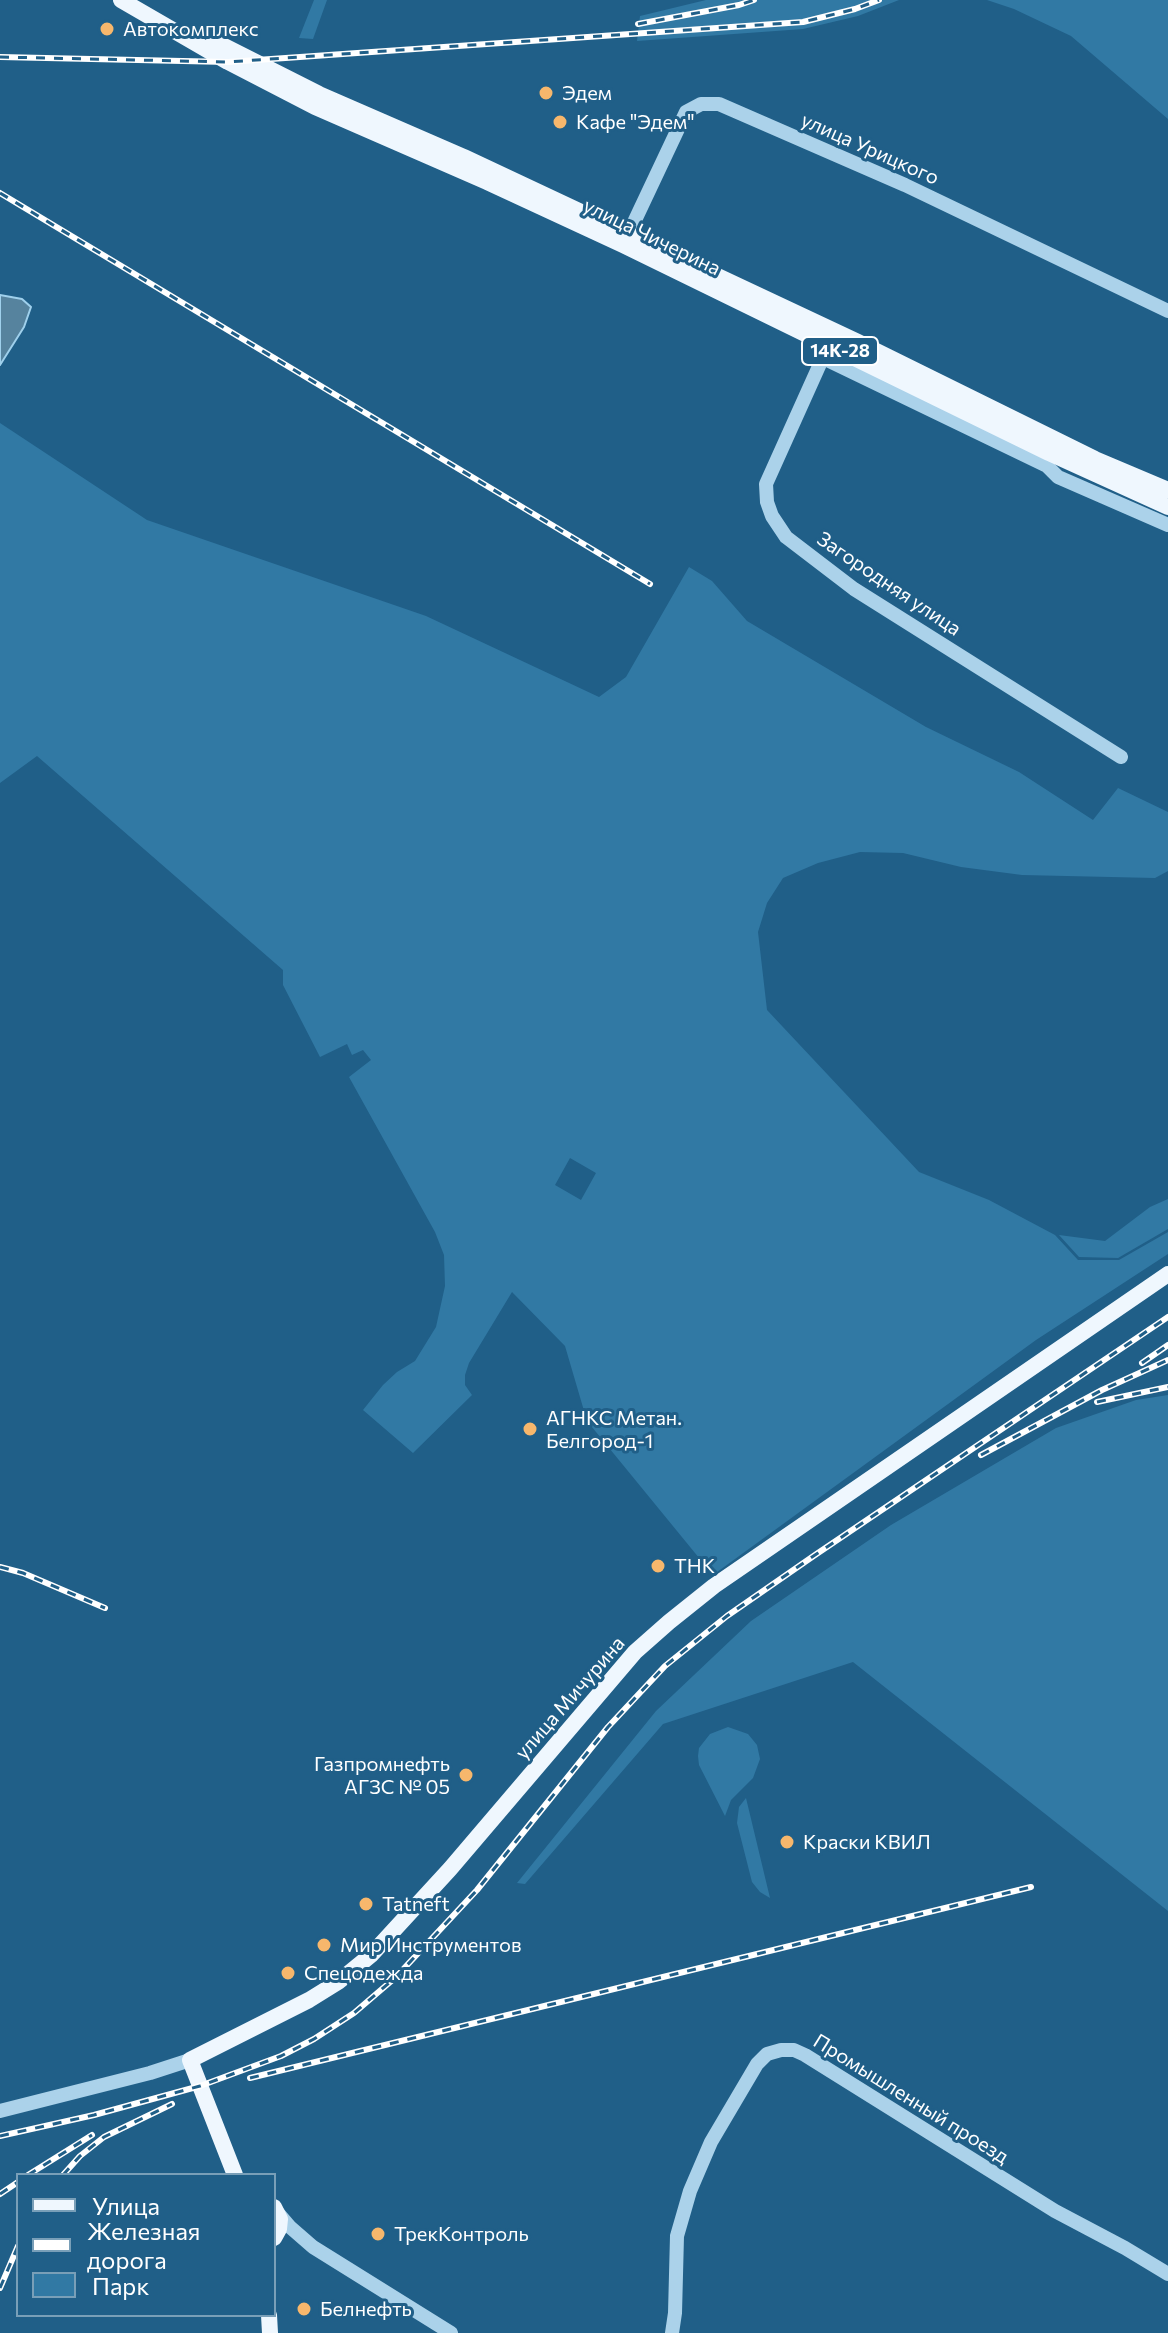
<!DOCTYPE html>
<meta charset="utf-8">
<style>
body{margin:0}
#map{position:relative;width:1168px;height:2333px;overflow:hidden;background:#205f88;font-family:Commissioner,sans-serif}
canvas{display:block}
.legend{position:absolute;left:16px;top:2173px;width:260px;height:144px;box-sizing:border-box;background:#205f88;border:2px solid #799fb8;margin:0;padding:10px 14px;list-style:none;font-size:24px;color:#fff}
.legend li{display:flex;align-items:center;gap:16px;height:40px}
.legend b{width:40px;border:2px solid #799fb8}
</style>
<div id="map">
<canvas width="1168" height="2333"></canvas>
<ul class="legend">
<li><b style="height:10px;background:#eff7fe"></b>Улица</li>
<li><b style="height:10px;background:#fff"></b>Железная дорога</li>
<li><b style="height:22px;background:#3179a4"></b>Парк</li>
</ul>
</div>
<script>
const context = document.querySelector('canvas').getContext('2d');
context.lineJoin = 'round';
function paint(path, color) { context.fillStyle = color; context.fill(path, 'evenodd'); }
const toPath = rows => new Path2D(rows.map(r => 'M' + r).join(''));
function stroke(path, color, width, dash) { context.strokeStyle = color; context.lineWidth = width; context.lineCap = dash ? 'butt' : 'round'; context.setLineDash(dash || []); context.stroke(path); }
function label(font, color, halo, rows, align = 'center') {
  context.font = font + ' Commissioner,sans-serif'; context.lineWidth = 6; context.setLineDash([]); context.textBaseline = 'middle'; context.strokeStyle = halo; context.fillStyle = color; for (const [text, x, y, turn = 0] of rows) {
    context.save(); context.translate(x, y); context.rotate((+turn || 0) * Math.PI / 180); context.textAlign = isNaN(turn) ? turn : align; if (halo) context.strokeText(text, 0, 0); context.fillText(text, 0, 0); context.restore();
  }
}
paint(toPath([
 [314,0,327,0,313,39,299,38],
 [706,0,899,0,858,16,803,29,637,41,640,16],
 [987,0,1168,0,1168,119,1071,36,1014,9],
 [0,423,147,520,426,616,599,697,626,677,689,567,712,581,747,621,926,727,1019,772,1093,820,1118,788,1168,812,1168,871,1155,878,1022,875,961,867,903,853,860,852,818,863,783,878,767,903,758,932,767,1010,919,1172,989,1200,1055,1235,1078,1260,1119,1260,1168,1232,1168,1254,1036,1340,713,1575,587,1421,565,1346,512,1292,469,1363,465,1375,465,1385,472,1395,413,1453,363,1410,383,1385,397,1372,415,1361,436,1327,445,1286,444,1255,435,1232,349,1077,371,1060,363,1050,352,1055,347,1044,320,1057,283,985,283,970,37,756,0,783],
 [570,1158,596,1173,581,1200,555,1185],
 [1168,1199,1168,1229,1118,1258,1079,1257,1059,1235,1105,1241,1150,1207],
 [1168,1395,1168,1911,853,1662,663,1724,525,1884,517,1883,656,1711,751,1621,891,1525,1056,1428,1136,1400],
 [728,1727,748,1734,757,1745,760,1759,753,1778,731,1800,725,1816,699,1765,698,1756,699,1748,710,1734],
 [746,1798,770,1898,760,1892,752,1882,737,1823,739,1807]
]), '#3179a4');
const water = toPath([
 [0,295,22,299,31,307,24,327,0,365,0,295]
]);
paint(water, '#56839e');
stroke(water, '#9fd0ec', 2);
stroke(toPath([
 [628,235,686,112,701,104,719,104,905,185,1168,311],
 [833,335,766,484,767,502,772,516,786,537,854,589,1121,757],
 [823,358,1047,466,1058,477,1168,525],
 [0,2111,150,2073,190,2060],
 [278,2213,290,2227,313,2247,451,2333],
 [672,2333,675,2313,677,2236,690,2191,711,2142,757,2064,767,2054,781,2050,794,2050,805,2055,1055,2211,1125,2248,1168,2274]
]), '#abd2ea', 14);
stroke(toPath([
 [121,0,228,62,315,107,487,182,623,245,1049,453,1168,507],
 [214,41,319,94,464,157,858,342,1095,459,1168,490],
 [235,2175,190,2060,309,2000,338,1982,371,1955,450,1869,635,1652,669,1622,714,1586,1168,1274],
 [274,2207,280,2219,279,2229,274,2238],
 [269,2315,270,2333]
]), '#eff7fe', 16);
const rail = toPath([
 [638,24,739,5,754,0],
 [0,57,228,62,803,22,855,9,879,0],
 [0,193,650,584],
 [1142,1363,1168,1345],
 [1097,1402,1168,1387],
 [981,1455,1102,1390,1168,1360],
 [0,1567,23,1573,105,1608],
 [250,2078,1031,1887],
 [0,2136,94,2115,200,2086,281,2056,314,2039,354,2013,396,1977,477,1890,608,1727,665,1666,727,1616,815,1555,1168,1317],
 [28,2175,92,2135],
 [63,2175,80,2156,104,2137,172,2104],
 [0,2194,18,2182],
 [0,2288,18,2246]
]);
stroke(rail, '#fff', 6);
stroke(rail, '#205f88', 3, [9]);
for (const [x, y, r, color] of [
 [107,29,8,"#f7b76c"],
 [546,93,8,"#f7b76c"],
 [560,122,8,"#f7b76c"],
 [530,1429,8,"#f7b76c"],
 [658,1566,8,"#f7b76c"],
 [466,1775,8,"#f7b76c"],
 [787,1842,8,"#f7b76c"],
 [366,1904,8,"#f7b76c"],
 [324,1945,8,"#f7b76c"],
 [288,1973,8,"#f7b76c"],
 [378,2234,8,"#f7b76c"],
 [304,2309,8,"#f7b76c"]
]) { const dot = new Path2D(); dot.arc(x, y, r, 0, 2 * Math.PI); context.fillStyle = color; context.fill(dot); stroke(dot, '#205f88', 3); }
for (const [x, y, w] of [
 [840,351,76]
]) { const box = new Path2D(); box.roundRect(x - w / 2, y - 14, w, 28, 6); context.fillStyle = '#205f88'; context.fill(box); stroke(box, '#fff', 2); }
label('bold 18px', '#fff', null, [
 ["14К-28",840,351]
]);
label('20px', '#fff', '#205f88', [
 ["Автокомплекс",123,29],
 ["Эдем",562,93],
 ["Кафе \"Эдем\"",576,122],
 ["АГНКС Метан.",546,1418],
 ["Белгород-1",546,1441],
 ["ТНК",674,1566],
 ["Газпромнефть",450,1764,"right"],
 ["АГЗС № 05",450,1787,"right"],
 ["Краски КВИЛ",803,1842],
 ["Tatneft",382,1904],
 ["Мир Инструментов",340,1945],
 ["Спецодежда",304,1973],
 ["ТрекКонтроль",394,2234],
 ["Белнефть",320,2309]
], 'left');
label('20px', '#fff', '#205f88', [
 ["улица Урицкого",870,149,24],
 ["улица Чичерина",652,237,26],
 ["Загородняя улица",889,584,34],
 ["улица Мичурина",570,1698,-49],
 ["Промышленный проезд",911,2099,32]
]);
</script>
